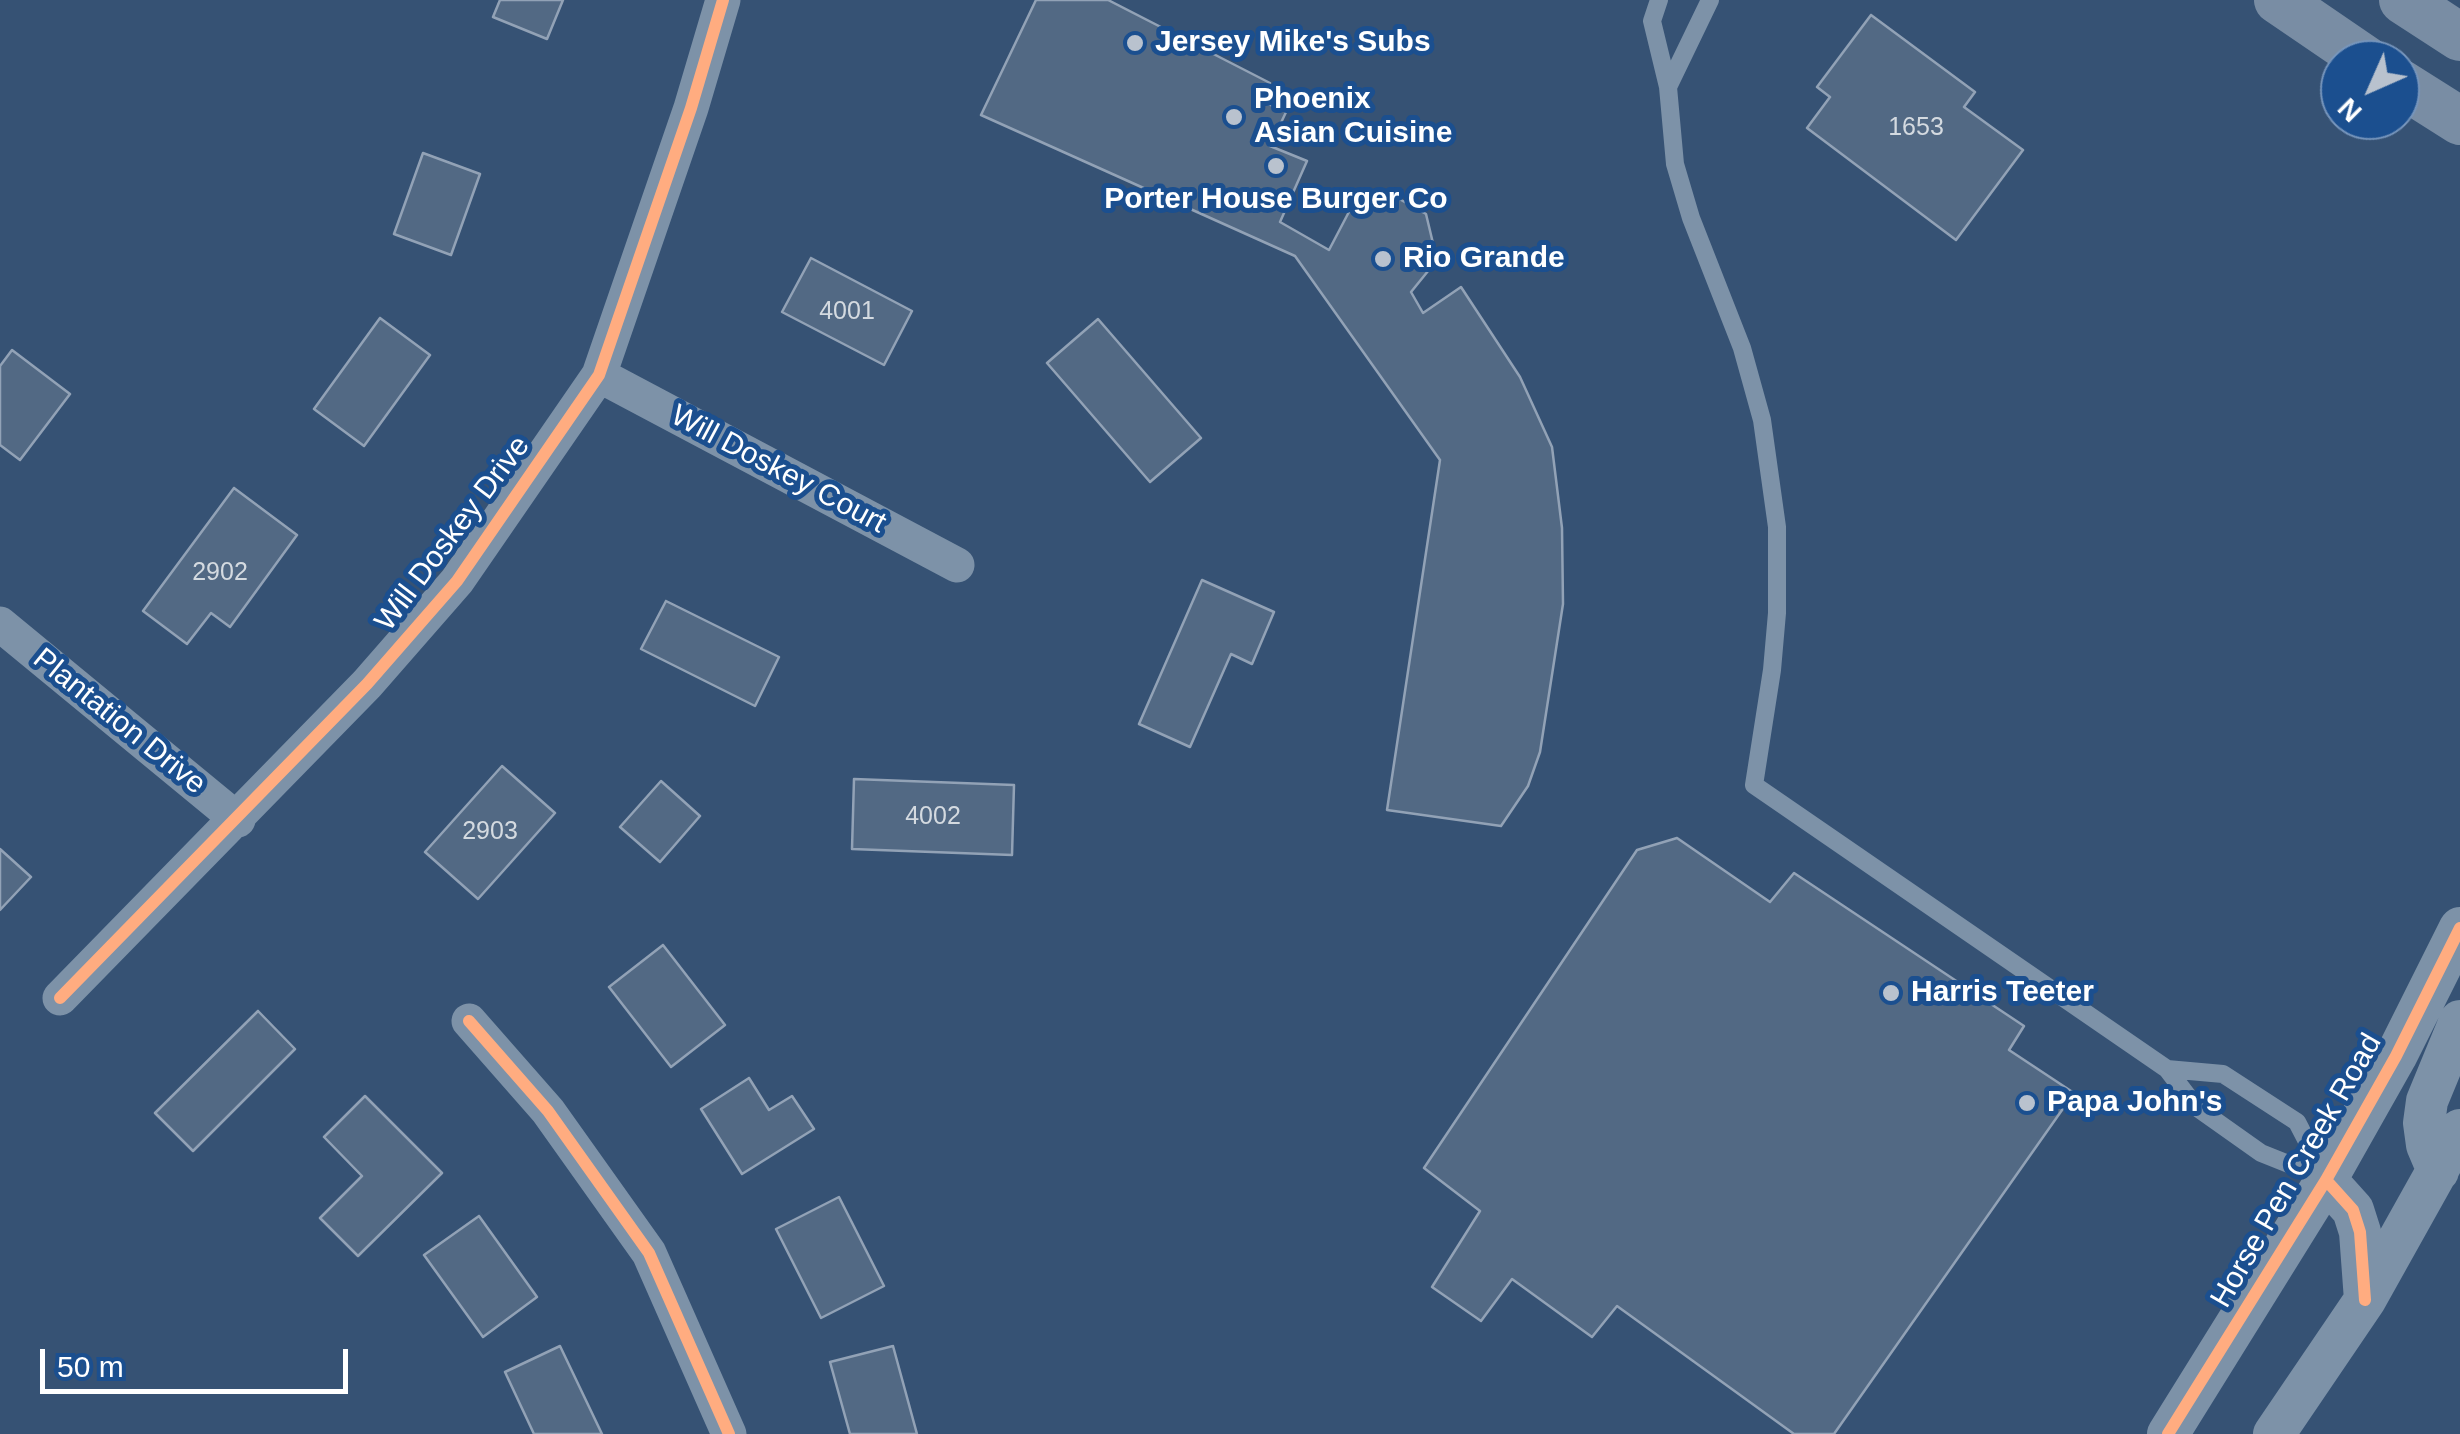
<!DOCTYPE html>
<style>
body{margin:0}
#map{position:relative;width:2460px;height:1434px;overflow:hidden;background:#365274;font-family:Arial,sans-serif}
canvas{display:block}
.north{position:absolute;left:2320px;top:40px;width:100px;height:100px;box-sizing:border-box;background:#1b4f8f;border:2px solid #7695bc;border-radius:50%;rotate:225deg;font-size:28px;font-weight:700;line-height:40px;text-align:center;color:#fff}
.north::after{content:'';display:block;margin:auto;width:35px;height:45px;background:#b9c2ce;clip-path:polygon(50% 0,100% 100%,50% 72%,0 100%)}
.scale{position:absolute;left:40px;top:1349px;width:308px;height:45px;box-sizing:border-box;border:5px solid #fff;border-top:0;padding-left:12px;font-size:30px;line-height:35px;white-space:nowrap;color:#fff;-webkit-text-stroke:8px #1b4f8f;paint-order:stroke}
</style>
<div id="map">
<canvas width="2460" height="1434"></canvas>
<div class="north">N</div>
<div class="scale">50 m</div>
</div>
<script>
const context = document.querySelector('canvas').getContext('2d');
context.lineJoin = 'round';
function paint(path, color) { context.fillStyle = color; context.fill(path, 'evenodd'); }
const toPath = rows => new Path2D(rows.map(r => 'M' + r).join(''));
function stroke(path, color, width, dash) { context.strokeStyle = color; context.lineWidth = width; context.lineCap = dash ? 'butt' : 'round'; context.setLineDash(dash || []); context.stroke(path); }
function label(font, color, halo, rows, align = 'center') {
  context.font = font + ' Arial,sans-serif'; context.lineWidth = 10; context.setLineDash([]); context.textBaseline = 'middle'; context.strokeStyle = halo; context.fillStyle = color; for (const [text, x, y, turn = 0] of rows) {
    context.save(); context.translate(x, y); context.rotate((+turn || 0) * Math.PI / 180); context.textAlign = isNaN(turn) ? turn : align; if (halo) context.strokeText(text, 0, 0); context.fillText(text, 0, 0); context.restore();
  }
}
const building = toPath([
 [500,0,563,0,547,39,493,17,500,0],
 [1036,0,1108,0,1270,83,1261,102,1287,110,1270,146,1307,161,1280,222,1329,250,1351,208,1394,196,1426,214,1437,260,1411,292,1423,313,1461,287,1520,377,1552,447,1562,528,1563,604,1540,752,1528,786,1501,826,1387,810,1440,460,1295,256,981,115,1036,0],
 [1871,15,1975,92,1964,107,2023,150,1956,240,1807,128,1830,97,1817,87,1871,15],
 [423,153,480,174,451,255,394,234,423,153],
 [811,258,912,311,884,365,782,312,811,258],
 [380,318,430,355,364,446,314,409,380,318],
 [1098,319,1201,438,1150,482,1047,363,1098,319],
 [12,350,70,394,20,460,0,445,0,366,12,350],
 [234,488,297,535,230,627,211,613,187,644,143,611,234,488],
 [1202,580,1274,612,1252,664,1231,654,1190,747,1139,724,1202,580],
 [666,601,779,657,755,706,641,649,666,601],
 [502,766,555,813,478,899,425,852,502,766],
 [854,779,1014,785,1012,855,852,849,854,779],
 [661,781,700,816,660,862,620,827,661,781],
 [1677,838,1770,902,1794,873,2024,1026,2009,1050,2074,1093,1834,1434,1794,1434,1617,1306,1592,1337,1512,1279,1481,1321,1432,1287,1480,1211,1424,1168,1637,850,1677,838],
 [0,849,31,877,0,910,0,849],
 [663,945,725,1025,671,1067,609,987,663,945],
 [258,1011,295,1049,193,1151,155,1113,258,1011],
 [749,1078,769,1110,792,1096,814,1129,742,1174,701,1109,749,1078],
 [365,1096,442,1173,358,1256,320,1218,362,1176,324,1137,365,1096],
 [839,1197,884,1286,821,1318,776,1229,839,1197],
 [479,1216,537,1297,483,1337,424,1255,479,1216],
 [560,1346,602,1434,534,1434,505,1372,560,1346],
 [893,1346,917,1434,850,1434,830,1362,893,1346]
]);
paint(building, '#526984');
stroke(building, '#92a2b6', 2.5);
stroke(toPath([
 [1659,0,1652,21,1668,87,1675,164,1691,218,1742,348,1762,420,1777,527,1777,613,1772,670,1754,785,2167,1069,2196,1107,2261,1153,2326,1179],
 [1668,87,1710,0],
 [2167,1069,2223,1074,2297,1122,2325,1176]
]), '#7d92a8', 18);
stroke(toPath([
 [599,375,957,565],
 [0,624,238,820],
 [60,998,367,684,457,581,599,375,691,108,723,0],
 [469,1021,548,1111,649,1253,729,1434]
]), '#7d92a8', 35);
stroke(toPath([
 [2438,1171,2427,1145,2424,1123,2427,1101,2460,1021],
 [2326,1180,2353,1210,2360,1232,2365,1300],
 [2168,1434,2326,1180,2396,1056,2460,928],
 [2274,1434,2365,1300,2460,1130]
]), '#7d92a8', 42);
stroke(toPath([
 [2278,0,2366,60],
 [2403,0,2460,37],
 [2400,83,2460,121]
]), '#798da4', 48);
stroke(toPath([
 [60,998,367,684,457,581,599,375,691,108,723,0],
 [469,1021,548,1111,649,1253,729,1434],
 [2326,1180,2353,1210,2360,1232,2365,1300],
 [2168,1434,2326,1180,2396,1056,2460,928]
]), '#ffac80', 12);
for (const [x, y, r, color] of [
 [1135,43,10,"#b9c2ce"],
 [1234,117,10,"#b9c2ce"],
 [1276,166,10,"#b9c2ce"],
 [1383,259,10,"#b9c2ce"],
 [1891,993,10,"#b9c2ce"],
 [2027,1103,10,"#b9c2ce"]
]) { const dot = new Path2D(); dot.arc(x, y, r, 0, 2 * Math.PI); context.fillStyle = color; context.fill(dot); stroke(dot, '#1b4f8f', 4); }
label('25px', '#d4dae0', null, [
 ["1653",1916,128],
 ["4001",847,312],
 ["2902",220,573],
 ["4002",933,817],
 ["2903",490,832]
]);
label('bold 30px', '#fff', '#1b4f8f', [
 ["Jersey Mike's Subs",1155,43],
 ["Phoenix",1254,100],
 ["Asian Cuisine",1254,134],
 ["Porter House Burger Co",1276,200,"center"],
 ["Rio Grande",1403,259],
 ["Harris Teeter",1911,993],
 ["Papa John's",2047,1103]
], 'left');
label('30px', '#fff', '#1b4f8f', [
 ["Will Doskey Court",778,470,28],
 ["Will Doskey Drive",453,534,-53],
 ["Plantation Drive",119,722,39],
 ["Horse Pen Creek Road",2297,1171,-60]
]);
</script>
